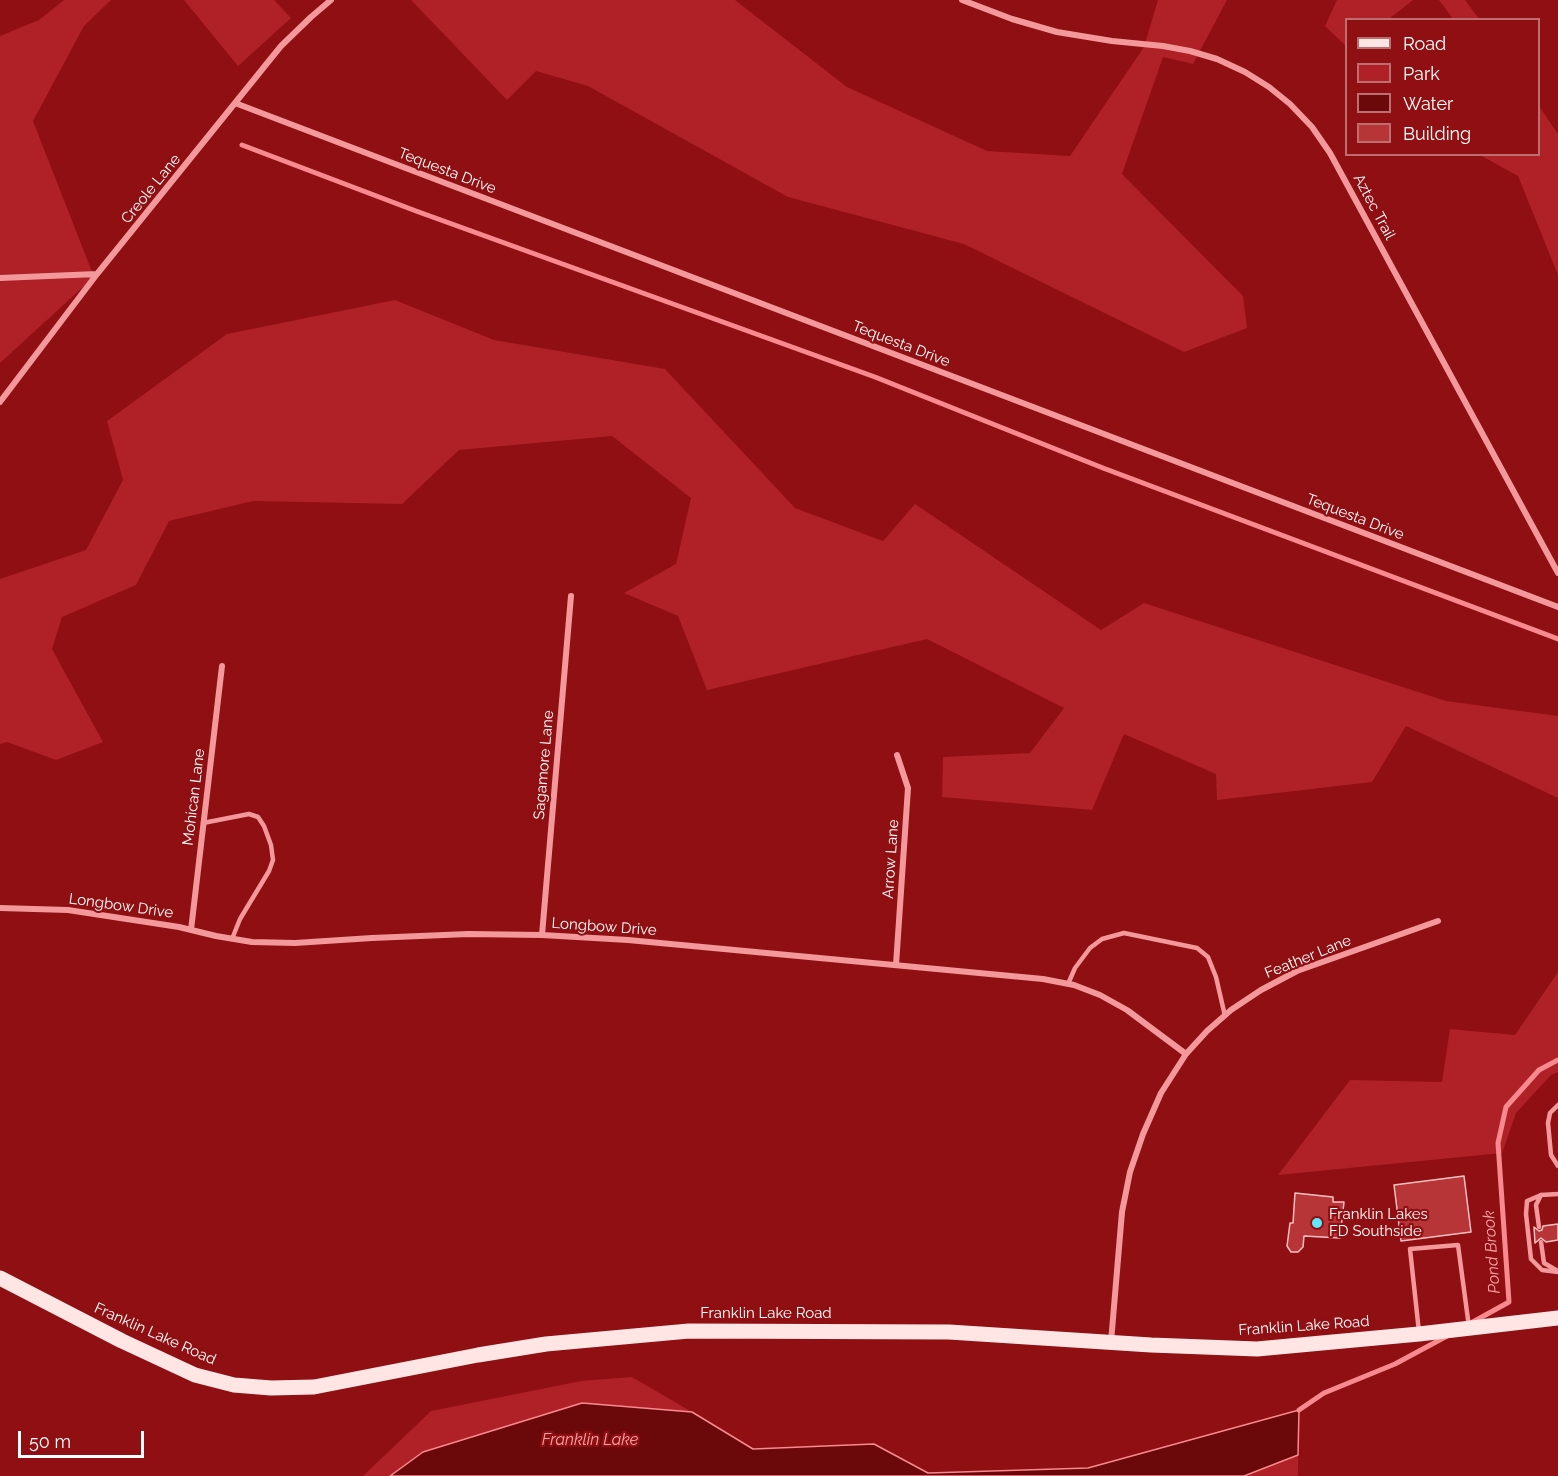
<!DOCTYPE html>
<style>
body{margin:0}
#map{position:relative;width:1558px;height:1476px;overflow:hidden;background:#8f0f12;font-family:Raleway,sans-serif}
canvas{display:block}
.legend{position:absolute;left:1345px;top:18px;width:195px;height:138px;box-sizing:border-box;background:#8f0f12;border:2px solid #bc6f71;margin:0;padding:8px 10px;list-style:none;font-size:18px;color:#fff}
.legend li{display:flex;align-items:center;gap:12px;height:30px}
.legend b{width:30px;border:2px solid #bc6f71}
.scale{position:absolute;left:18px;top:1431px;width:126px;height:27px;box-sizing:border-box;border:3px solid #fff;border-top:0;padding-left:8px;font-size:18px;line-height:21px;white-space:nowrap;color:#fff;-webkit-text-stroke:4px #8f0f12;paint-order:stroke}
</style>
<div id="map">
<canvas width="1558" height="1476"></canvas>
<ul class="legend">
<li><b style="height:8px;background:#ffe6e5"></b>Road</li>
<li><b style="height:16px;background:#af2126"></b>Park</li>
<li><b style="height:16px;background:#6b090a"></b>Water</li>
<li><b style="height:16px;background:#b73437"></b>Building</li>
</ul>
<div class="scale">50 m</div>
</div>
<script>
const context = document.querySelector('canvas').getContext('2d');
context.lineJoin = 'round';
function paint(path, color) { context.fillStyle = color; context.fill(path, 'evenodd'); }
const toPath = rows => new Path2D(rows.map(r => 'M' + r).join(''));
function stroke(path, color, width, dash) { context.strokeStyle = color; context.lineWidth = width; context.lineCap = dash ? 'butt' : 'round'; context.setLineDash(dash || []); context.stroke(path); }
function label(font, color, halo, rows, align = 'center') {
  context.font = font + ' Raleway,sans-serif'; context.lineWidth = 4.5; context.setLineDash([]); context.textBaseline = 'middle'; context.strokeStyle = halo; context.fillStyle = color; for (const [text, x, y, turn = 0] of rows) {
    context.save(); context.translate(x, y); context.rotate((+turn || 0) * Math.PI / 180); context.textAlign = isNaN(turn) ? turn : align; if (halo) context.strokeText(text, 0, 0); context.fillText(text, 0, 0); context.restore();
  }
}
paint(toPath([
 [64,0,111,0,84,26,33,121,94,277,0,363,0,36,39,20],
 [184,0,274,0,291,18,238,66],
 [411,0,735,0,847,87,987,151,1070,156,1144,47,1158,0,1227,0,1193,64,1163,57,1122,174,1243,296,1247,328,1184,352,964,244,788,197,588,86,536,71,507,100],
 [1337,0,1413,0,1389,19,1346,20,1346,46,1325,26],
 [1439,0,1465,0,1479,19,1453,19],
 [1539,106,1558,134,1558,275,1518,176,1480,155,1538,154],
 [395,300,494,340,665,369,795,508,883,541,915,504,1101,630,1144,603,1446,701,1558,716,1558,798,1406,726,1372,782,1217,800,1216,774,1124,734,1092,810,942,797,943,757,1030,753,1064,708,927,639,707,690,678,616,624,593,676,564,691,498,612,436,459,450,402,504,253,501,169,521,136,585,62,617,52,649,103,742,56,760,7,742,0,744,0,579,86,550,123,480,107,421,227,334],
 [1558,972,1558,1072,1551,1075,1516,1113,1502,1153,1278,1175,1350,1080,1442,1082,1450,1029,1515,1035],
 [632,1377,692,1412,582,1403,423,1452,390,1476,363,1476,431,1411,581,1381],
 [1298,1455,1298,1476,1244,1476]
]), '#af2126');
const water = toPath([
 [582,1403,692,1412,753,1449,874,1444,928,1473,1088,1468,1299,1410,1298,1455,1244,1476,390,1476,423,1452,582,1403]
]);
paint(water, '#6b090a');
stroke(water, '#f78a8f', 1.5);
stroke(toPath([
 [242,145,416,211,875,377,1103,468,1558,639],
 [1471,1323,1509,1302,1498,1143,1506,1107,1539,1070,1558,1060],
 [1299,1410,1324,1393,1395,1364,1447,1336]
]), '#f78a8f', 5);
const building = toPath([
 [1464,1176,1471,1232,1401,1241,1394,1185,1464,1176],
 [1295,1193,1333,1197,1333,1202,1344,1202,1340,1238,1304,1236,1303,1247,1298,1252,1291,1252,1287,1246,1290,1223,1293,1223,1295,1193],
 [1558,1224,1558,1240,1546,1242,1541,1238,1535,1243,1534,1227,1539,1231,1542,1230,1543,1226,1558,1224]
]);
paint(building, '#b73437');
stroke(building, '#fec0c2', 1.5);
stroke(toPath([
 [203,823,249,814,258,817,264,826,271,845,273,860,269,871,240,919,232,939],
 [1068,984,1075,968,1090,948,1102,939,1124,933,1158,940,1197,948,1208,957,1216,977,1225,1016],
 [1558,1105,1550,1113,1548,1123,1551,1155,1558,1166],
 [1558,1194,1541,1195,1527,1201,1526,1214,1531,1259,1542,1270,1558,1272],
 [1539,1227,1536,1205,1541,1195],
 [1541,1242,1544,1263,1558,1271],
 [1419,1332,1410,1249,1458,1245,1469,1327]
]), '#f3999c', 4.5);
stroke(toPath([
 [962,0,1012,19,1057,32,1112,41,1163,46,1190,51,1217,59,1245,72,1269,87,1290,104,1312,127,1330,153,1558,573],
 [235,103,1558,607],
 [0,278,97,274],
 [0,402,97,274,281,46,311,17,331,0],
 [0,908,68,910,179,927,216,936,252,942,295,943,372,938,468,934,542,935,628,940,1043,979,1074,985,1100,995,1127,1010,1186,1054],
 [191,930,222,666],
 [542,935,571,596],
 [896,965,908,788,897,755],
 [1111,1342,1122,1212,1130,1172,1143,1134,1161,1093,1186,1054,1207,1031,1231,1010,1261,990,1297,971,1438,921]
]), '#f3999c', 6);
stroke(toPath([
 [0,1278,122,1341,195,1375,234,1385,271,1388,314,1387,478,1355,546,1344,689,1331,949,1332,1151,1345,1257,1349,1419,1334,1558,1318]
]), '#ffe6e5', 15);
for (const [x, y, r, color] of [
 [1317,1223,6,"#5beaff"]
]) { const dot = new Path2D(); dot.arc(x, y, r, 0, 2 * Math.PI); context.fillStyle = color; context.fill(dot); stroke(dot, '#8f0f12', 2); }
label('15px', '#fff', '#8f0f12', [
 ["Tequesta Drive",447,171,21],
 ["Creole Lane",151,189,-51],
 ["Aztec Trail",1374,207,62],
 ["Tequesta Drive",901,344,21],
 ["Tequesta Drive",1355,517,21],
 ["Sagamore Lane",544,765,-85],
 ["Mohican Lane",194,797,-83],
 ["Arrow Lane",891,859,-86],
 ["Longbow Drive",121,906,8],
 ["Longbow Drive",604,927,4],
 ["Feather Lane",1308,957,-22],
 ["Franklin Lake Road",766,1313],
 ["Franklin Lake Road",1304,1326,-4],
 ["Franklin Lake Road",155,1334,24]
]);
label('15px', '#fff', '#8f0f12', [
 ["Franklin Lakes",1329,1214],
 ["FD Southside",1329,1231]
], 'left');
label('italic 16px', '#faa5a8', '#8f0f12', [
 ["Pond Brook",1492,1252,-94],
 ["Franklin Lake",590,1440]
]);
</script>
